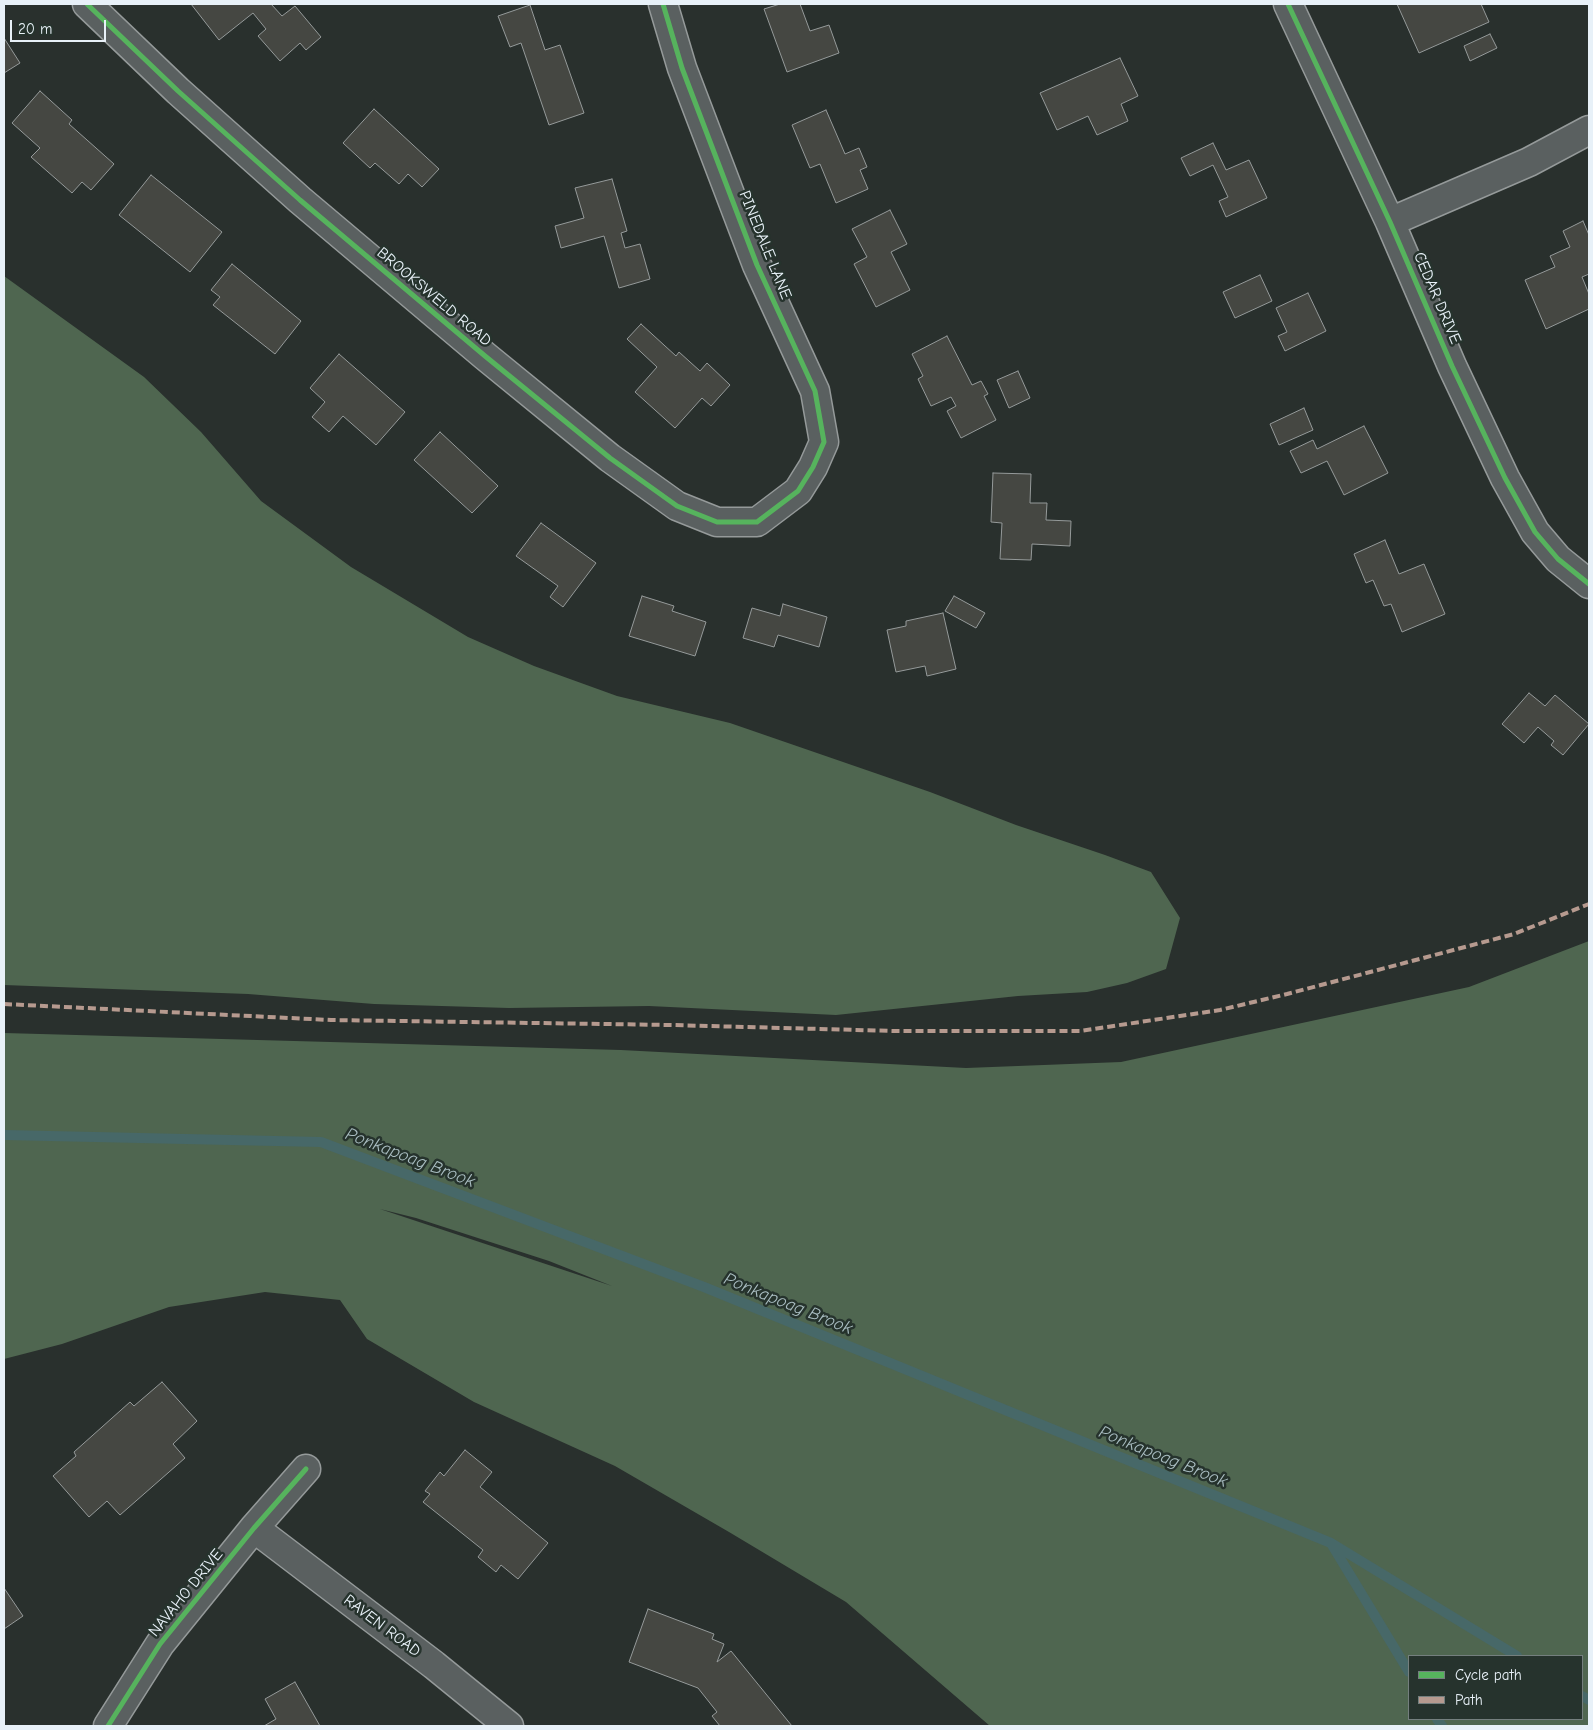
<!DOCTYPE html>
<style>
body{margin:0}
#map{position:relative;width:1593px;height:1730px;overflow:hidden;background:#29302d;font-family:"Comic Neue",sans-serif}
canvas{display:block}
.frame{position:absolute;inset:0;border:5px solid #e8f1f8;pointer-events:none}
.legend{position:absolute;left:1408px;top:1655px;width:175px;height:65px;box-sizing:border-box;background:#26332d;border:1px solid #747f7e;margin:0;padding:6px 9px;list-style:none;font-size:15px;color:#e8f1f8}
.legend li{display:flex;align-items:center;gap:10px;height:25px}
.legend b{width:25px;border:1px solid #747f7e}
.scale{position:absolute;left:10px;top:20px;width:96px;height:22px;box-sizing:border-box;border:2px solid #e8f1f8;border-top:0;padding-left:6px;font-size:15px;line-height:18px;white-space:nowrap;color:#e8f1f8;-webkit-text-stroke:4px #26332d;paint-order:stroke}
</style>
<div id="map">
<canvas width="1593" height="1730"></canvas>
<div class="frame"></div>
<ul class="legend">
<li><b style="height:6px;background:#56b35d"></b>Cycle path</li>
<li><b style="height:6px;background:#b69a8f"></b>Path</li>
</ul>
<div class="scale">20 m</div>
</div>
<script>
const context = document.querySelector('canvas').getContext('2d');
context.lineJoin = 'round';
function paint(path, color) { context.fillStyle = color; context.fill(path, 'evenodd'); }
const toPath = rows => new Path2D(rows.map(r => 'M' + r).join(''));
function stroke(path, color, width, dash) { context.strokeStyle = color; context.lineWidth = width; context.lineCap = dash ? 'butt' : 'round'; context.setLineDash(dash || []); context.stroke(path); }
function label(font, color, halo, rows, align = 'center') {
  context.font = font + ' "Comic Neue",sans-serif'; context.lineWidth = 5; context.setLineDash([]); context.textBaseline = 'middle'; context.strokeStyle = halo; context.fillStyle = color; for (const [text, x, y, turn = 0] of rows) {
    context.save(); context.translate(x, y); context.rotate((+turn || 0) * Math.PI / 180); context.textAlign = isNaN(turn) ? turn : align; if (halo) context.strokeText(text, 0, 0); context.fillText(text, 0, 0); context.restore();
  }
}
paint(toPath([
 [4,276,144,377,201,432,261,501,351,567,468,637,534,666,617,696,730,723,930,792,1016,825,1105,855,1151,872,1180,918,1166,969,1127,983,1087,992,1018,996,836,1015,649,1006,509,1008,374,1004,248,994,4,985],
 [1589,941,1589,1726,990,1726,846,1602,729,1532,615,1466,474,1402,367,1339,340,1300,265,1292,169,1307,62,1344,4,1359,4,1033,621,1050,966,1068,1121,1062,1469,987],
 [380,1209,416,1218,549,1261,612,1286],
 [1409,1656,1582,1656,1582,1719,1409,1719]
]), '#4f6650');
stroke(toPath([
 [4,1135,321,1142,704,1287,1331,1543,1517,1656],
 [1332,1545,1409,1672],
 [1582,1696,1589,1700],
 [1437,1719,1442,1726]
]), '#476868', 10);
const building = toPath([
 [191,4,271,4,282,16,295,6,321,37,306,50,300,43,280,61,258,36,266,29,253,13,219,40,191,4],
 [780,4,800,4,810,31,829,25,839,53,787,72,764,9,780,4],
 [1397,4,1481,4,1489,22,1419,53,1397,4],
 [530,5,545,50,560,45,584,113,549,125,521,43,510,47,498,16,530,5],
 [1490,34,1497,48,1470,61,1464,46,1490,34],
 [4,38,20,63,4,73,4,38],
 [1120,58,1138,96,1121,104,1128,121,1097,135,1088,116,1057,130,1040,93,1120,58],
 [40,91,72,120,69,124,114,164,91,190,82,182,72,193,31,157,40,148,12,123,40,91],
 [374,109,439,169,422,187,408,174,399,184,375,163,370,168,343,143,374,109],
 [826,110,845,154,859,148,867,167,860,170,868,189,836,203,820,164,810,168,792,125,826,110],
 [1213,143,1226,170,1249,160,1267,198,1226,217,1219,201,1228,197,1213,165,1190,176,1181,158,1213,143],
 [151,175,222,232,190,272,119,215,151,175],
 [612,179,627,231,621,233,625,248,640,244,650,279,619,288,604,236,561,248,555,226,584,218,575,188,612,179],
 [890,210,907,244,891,252,910,290,876,307,854,264,867,257,852,229,890,210],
 [1583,221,1589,235,1589,274,1582,277,1589,294,1589,309,1546,329,1525,280,1555,267,1550,256,1570,247,1563,231,1583,221],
 [232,264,301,321,275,354,213,305,220,297,211,290,232,264],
 [1260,275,1272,301,1235,318,1223,292,1260,275],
 [1308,293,1326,331,1285,351,1278,336,1287,332,1276,308,1308,293],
 [641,324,676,356,679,352,700,371,707,363,730,385,711,406,702,398,675,428,635,392,657,367,627,339,641,324],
 [947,336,972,385,981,381,988,394,984,396,996,420,961,438,947,411,956,406,951,397,931,406,918,379,923,376,912,354,947,336],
 [339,354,405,412,376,445,343,416,329,432,312,417,325,402,310,388,339,354],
 [1018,371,1030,398,1009,408,997,380,1018,371],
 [1304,408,1313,430,1279,445,1270,424,1304,408],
 [1364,426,1388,473,1344,495,1327,461,1301,473,1290,451,1313,440,1317,449,1364,426],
 [440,432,498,486,472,513,414,460,440,432],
 [993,473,1031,474,1030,503,1047,503,1046,520,1071,521,1070,546,1032,544,1031,560,1000,559,1002,523,991,522,993,473],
 [541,523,596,563,563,607,550,597,558,586,516,556,541,523],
 [1385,540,1399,574,1424,564,1445,614,1402,632,1391,604,1384,606,1373,580,1366,583,1354,554,1385,540],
 [642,596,674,606,672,611,706,622,695,656,629,636,642,596],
 [954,596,985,613,976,628,945,611,954,596],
 [783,604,827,617,819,647,778,635,774,647,743,638,752,608,780,616,783,604],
 [943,613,956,669,927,676,925,666,896,672,887,630,906,626,906,621,943,613],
 [1529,693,1545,706,1555,695,1589,724,1563,755,1551,745,1554,741,1538,727,1524,743,1502,724,1529,693],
 [162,1382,197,1421,173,1444,185,1458,120,1515,107,1501,89,1517,53,1476,76,1456,74,1452,130,1402,134,1406,162,1382],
 [465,1450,492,1472,480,1487,548,1543,518,1579,501,1565,496,1572,478,1557,483,1550,423,1502,430,1494,425,1491,440,1472,444,1476,465,1450],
 [4,1588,23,1616,4,1629,4,1588],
 [648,1609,714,1634,712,1639,724,1644,717,1662,731,1651,792,1726,720,1726,712,1716,717,1712,698,1688,629,1662,648,1609],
 [295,1682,320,1726,264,1726,276,1719,265,1699,295,1682]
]);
paint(building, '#454742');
stroke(building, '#959a9a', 1);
const minor = toPath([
 [87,4,178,91,300,200,485,356,610,458,677,506,717,522,757,522,798,491,813,467,824,442,815,391,757,265,682,68,663,4],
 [1288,4,1390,222,1452,366,1505,478,1535,532,1558,559,1589,584],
 [1390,222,1529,162,1589,130],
 [254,1528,434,1665,509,1726],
 [108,1726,160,1644,254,1528,306,1469]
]);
stroke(minor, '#959a9a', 31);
stroke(minor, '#5a6060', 28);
stroke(toPath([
 [4,1004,331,1020,672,1025,896,1031,1080,1031,1220,1010,1287,994,1514,934,1589,904]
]), '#b69a8f', 4, [8, 4]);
stroke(toPath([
 [87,4,178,91,300,200,485,356,610,458,677,506,717,522,757,522,798,491,813,467,824,442,815,391,757,265,682,68,663,4],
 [1288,4,1390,222,1452,366,1505,478,1535,532,1558,559,1589,584],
 [108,1726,160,1644,254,1528,306,1469]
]), '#56b35d', 5);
label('16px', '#e8f1f8', '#26332d', [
 ["PINEDALE LANE",765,245,68],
 ["BROOKSWELD ROAD",434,297,40],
 ["CEDAR DRIVE",1437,298,67],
 ["NAVAHO DRIVE",186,1593,-51],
 ["RAVEN ROAD",382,1626,37]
]);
label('italic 18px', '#a9bdc1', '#26332d', [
 ["Ponkapoag Brook",410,1158,21],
 ["Ponkapoag Brook",788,1304,22],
 ["Ponkapoag Brook",1163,1457,22]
]);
</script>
